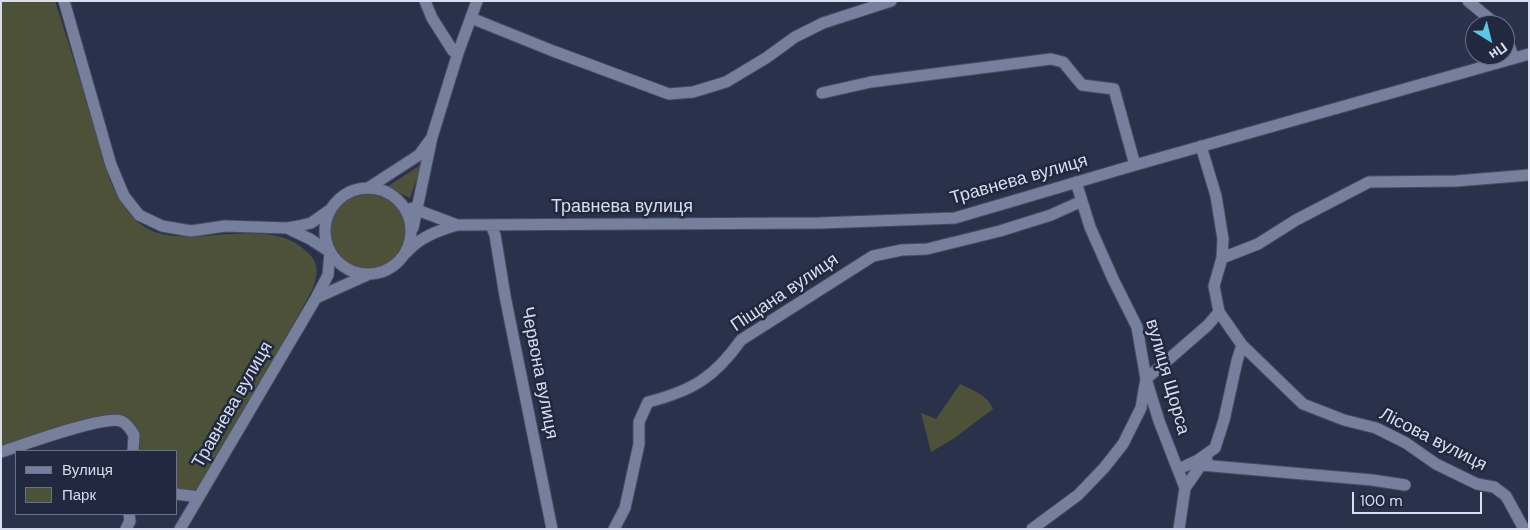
<!DOCTYPE html>
<html>
<head>
<meta charset="utf-8">
<style>
  body { margin:0 }
  #map { position:relative; width:1530px; height:530px; overflow:hidden; background:#2a324b; font-family:"DM Sans",sans-serif }
  canvas { display:block }
  .frame { position:absolute; inset:0; border:2px solid #d7dded; pointer-events:none }
  .legend { position:absolute; left:15px; top:450px; width:162px; height:65px; box-sizing:border-box; background:#212840; border:1px solid #6a7085; margin:0; padding:6px 9px; list-style:none; font-size:15px; color:#d7dded }
  .legend li { display:flex; align-items:center; gap:10px; height:25px }
  .legend b { width:25px; border:1px solid #6a7085 }
  .north { position:absolute; left:1465px; top:15px; width:50px; height:50px; box-sizing:border-box; background:#212840; border:1px solid #6a7085; border-radius:50%; rotate:144deg; font-size:14px; font-weight:700; line-height:20px; text-align:center; color:#d7dded }
  .north::after { content:''; display:block; margin:auto; width:18px; height:22px; background:#57c9e2; clip-path:polygon(50% 0,100% 100%,50% 72%,0 100%) }
  .scale { position:absolute; left:1352px; top:492px; width:130px; height:22px; box-sizing:border-box; border:2px solid #d7dded; border-top:0; padding-left:6px; font-size:15px; line-height:18px; white-space:nowrap; color:#d7dded; -webkit-text-stroke:4px #212840; paint-order:stroke }
</style>
</head>
<body>
<div id="map">
<canvas width="1530" height="530"></canvas>
<div class="frame"></div>
<ul class="legend">
<li><b style="height:6px;background:#76809d"></b>Вулиця</li>
<li><b style="height:14px;background:#4d5137"></b>Парк</li>
</ul>
<div class="north">Пн</div>
<div class="scale">100 m</div>
</div>
<script>
const ctx = document.querySelector('canvas').getContext('2d');
ctx.lineJoin = 'round';
function paint(path, color) {
  ctx.fillStyle = color;
  ctx.fill(path, 'evenodd');
}
function trace(path, color, width, dash) {
  ctx.strokeStyle = color;
  ctx.lineWidth = width;
  ctx.lineCap = dash ? 'butt' : 'round';
  ctx.setLineDash(dash || []);
  ctx.stroke(path);
}
function write(font, color, halo, rows, align = 'center') {
  ctx.font = font + ' "DM Sans",sans-serif';
  ctx.lineWidth = 5;
  ctx.setLineDash([]);
  ctx.textBaseline = 'middle';
  ctx.strokeStyle = halo;
  ctx.fillStyle = color;
  for (const [text, x, y, turn = 0] of rows) {
    ctx.save();
    ctx.translate(x, y);
    ctx.rotate((+turn || 0) * Math.PI / 180);
    ctx.textAlign = isNaN(turn) ? turn : align;
    if (halo) ctx.strokeText(text, 0, 0);
    ctx.fillText(text, 0, 0);
    ctx.restore();
  }
}
paint(new Path2D(`
  M1,1H55L76,67L109,178C118,199 132,224 155,232C202,248 272,213 310,255C320,265 317,278 312,290L203,487L192,491L176,489V451H139L140,437L130,419L124,415L113,414L84,420L1,447Z
  M422,164L410,198L387,187Z
  M330 231a38 38 0 1 1 76 0a38 38 0 1 1-76 0Z
  M960,384C972,390 988,395 993,409L953,439L931,452L921,413L936,419Z`), '#4d5137');
const minor = new Path2D(`
  M64,1L111,165L124,196L139,215L162,226L191,231L225,226L287,228L299,226L311,223L331,209
  M425,1L432,18L453,51L458,53
  M1468,1L1497,25
  M471,18L553,51L669,94L693,92L726,82L766,58L795,37L823,23L891,1
  M1505,36L1514,58
  M822,93L871,82L1051,59L1063,62L1082,85L1114,89L1135,165
  M1076,182L1090,227L1113,279L1137,327L1146,379L1159,421L1185,488L1179,529
  M325 231a43 43 0 1 1 86 0a43 43 0 1 1-86 0Z
  M368,188L419,155L430,140
  M412,208L457,225
  M491,225L495,235L505,296L552,529
  M413,228L432,137L458,53L477,1
  M406,253C420,237 437,231 457,225L820,223L955,218L1135,165L1529,54
  M1222,258L1258,244L1296,220L1369,182L1456,181L1529,175
  M316,298L367,275
  M1242,345L1303,404L1344,420L1376,428L1406,443L1436,464L1477,484L1494,487L1506,496L1524,529
  M1,452C23,445 104,415 121,421C127,423 131,430 134,435L133,451
  M1201,465L1372,480L1405,485
  M1179,469L1198,460L1215,448L1224,420L1237,361L1242,345L1219,312
  M1185,488L1201,465L1207,460
  M176,494L199,497
  M126,529L130,521L129,514
  M180,529L316,298L328,275L330,252L310,239L287,228
  M614,529L625,508L639,444V422L648,402C692,391 715,377 741,340L873,256L902,250L927,249L1000,231L1051,215L1082,201
  M1032,529L1078,495L1104,468L1123,444L1141,408L1146,379L1208,325L1219,312L1214,286L1222,258L1223,239L1216,196L1201,146`);
trace(minor, '#464d61', 13);
trace(minor, '#76809d', 11);
write('18px', '#d7dded', '#212840', [
  ["Травнева вулиця",1019,180,-16],
  ["Травнева вулиця",622,207],
  ["Піщана вулиця",785,293,-34],
  ["Червона вулиця",539,373,79],
  ["вулиця Щорса",1167,377,74],
  ["Травнева вулиця",233,405,-60],
  ["Лісова вулиця",1433,440,27]
]);
</script>
</body>
</html>
